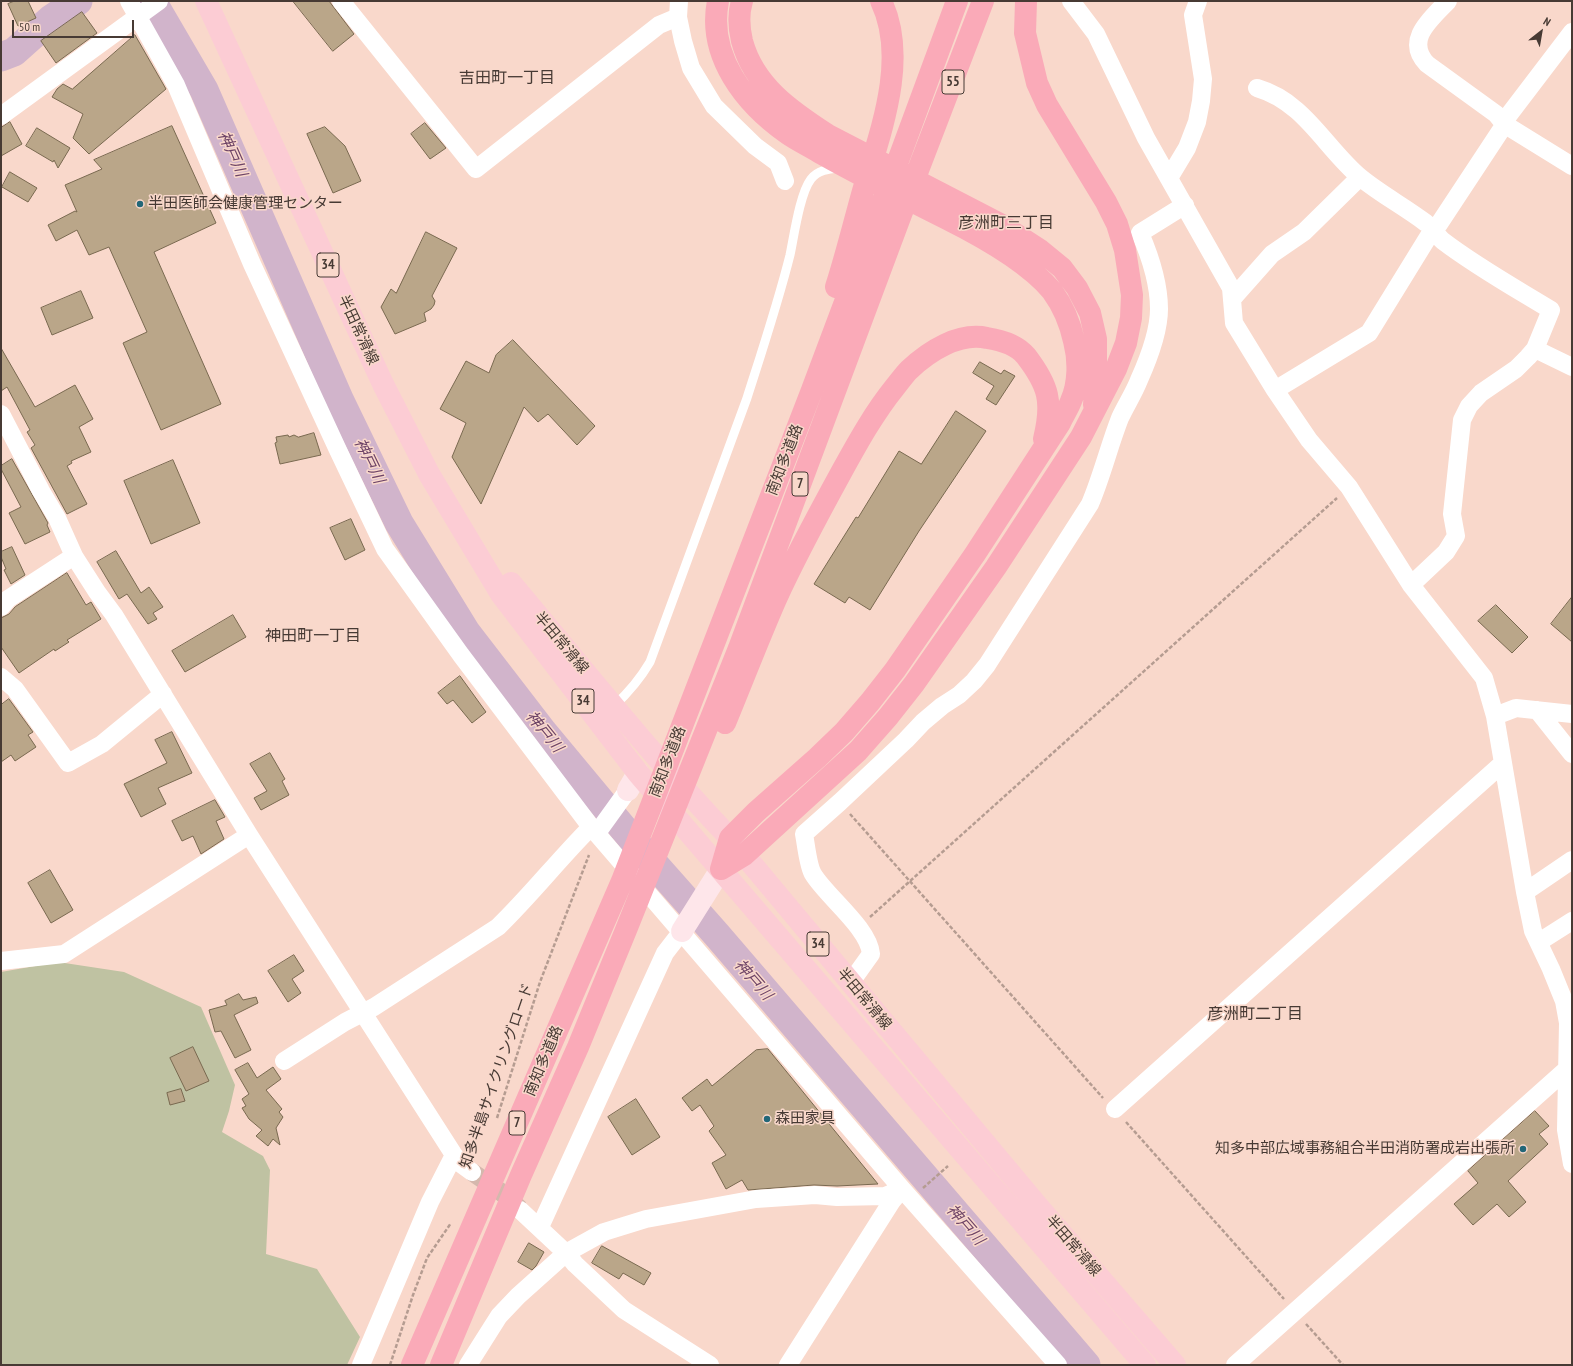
<!DOCTYPE html>
<html>
<head>
<meta charset="utf-8">
<style>
  body { margin:0 }
  #map { position:relative; width:1573px; height:1366px; overflow:hidden; background:#f9d8cb; font-family:"PT Sans Narrow",sans-serif }
  canvas { display:block }
  .frame { position:absolute; inset:0; border:2px solid #473a34; pointer-events:none }
  .north { position:absolute; left:1521px; top:12px; width:40px; height:40px; -webkit-text-stroke:3px #f9d8cb; paint-order:stroke; rotate:31deg; font-size:11px; font-weight:700; line-height:16px; text-align:center; color:#473a34 }
  .north::after { content:''; display:block; margin:auto; width:14px; height:18px; background:#473a34; clip-path:polygon(50% 0,100% 100%,50% 72%,0 100%) }
  .scale { position:absolute; left:12px; top:20px; width:122px; height:18px; box-sizing:border-box; border:2px solid #473a34; border-top:0; padding-left:5px; font-size:12px; line-height:14px; white-space:nowrap; color:#473a34; -webkit-text-stroke:3px #f9d8cb; paint-order:stroke }
</style>
</head>
<body>
<div id="map">
<canvas width="1573" height="1366"></canvas>
<div class="frame"></div>
<div class="north">N</div>
<div class="scale">50 m</div>
</div>
<script>
const ctx = document.querySelector('canvas').getContext('2d');
ctx.lineJoin = 'round';
function paint(path, color) {
  ctx.fillStyle = color;
  ctx.fill(path, 'evenodd');
}
function trace(path, color, width, dash) {
  ctx.strokeStyle = color;
  ctx.lineWidth = width;
  ctx.lineCap = dash ? 'butt' : 'round';
  ctx.setLineDash(dash || []);
  ctx.stroke(path);
}
function write(font, color, halo, rows, align = 'center') {
  ctx.font = font + ' "PT Sans Narrow","Noto Sans JP",sans-serif';
  ctx.lineWidth = 3;
  ctx.setLineDash([]);
  ctx.textBaseline = 'middle';
  ctx.strokeStyle = halo;
  ctx.fillStyle = color;
  for (const [text, x, y, turn = 0] of rows) {
    ctx.save();
    ctx.translate(x, y);
    ctx.rotate((+turn || 0) * Math.PI / 180);
    ctx.textAlign = isNaN(turn) ? turn : align;
    if (halo) ctx.strokeText(text, 0, 0);
    ctx.fillText(text, 0, 0);
    ctx.restore();
  }
}
paint(new Path2D(`
  M58,962L124,972L201,1007L235,1085L229,1111L222,1132L263,1156L270,1170L266,1254L317,1269L360,1337L347,1365H1V972Z`), '#bfc2a2');
trace(new Path2D(`
  M152,1L204,90L339,399L399,523L466,632L543,732L632,839L717,935L1086,1365
  M1,57L14,52L51,19L78,1`), '#d1b4cb', 29);
const building = new Path2D(`
  M15,1H28L36,18L18,26L8,4Z
  M293,1H329L354,34L333,51Z
  M82,12L97,33L56,63L41,41Z
  M135,35L166,89L89,154L73,138L83,114L52,97L57,89L63,84L72,89Z
  M10,122L22,144L1,156V128Z
  M425,123L446,148L430,159L411,134Z
  M172,126L216,223L154,252L221,404L161,430L123,343L147,332L109,247L89,255L77,230L56,241L48,225L75,211L77,212L65,185L102,169L94,160Z
  M325,127L345,146L361,181L333,193L307,134Z
  M37,128L70,148L58,168L54,160L53,162L26,146Z
  M10,172L37,188L28,202L2,187Z
  M426,232L457,248L432,296L435,301L434,305L431,309L424,313L426,321L395,334L381,307L391,289L396,293Z
  M81,291L93,318L52,335L41,308Z
  M513,340L595,426L577,445L548,414L538,422L524,407L481,504L452,457L466,423L440,409L466,361L489,373L496,355Z
  M1,348L35,407L75,385L93,419L79,427L91,452L71,461L72,463L67,466L87,504L67,514L31,448L35,445L27,432L30,430L7,387L1,391Z
  M980,362L1001,374L1004,370L1015,376L996,405L986,399L994,386L973,373Z
  M956,411L986,431L919,531L870,610L849,597L845,603L814,584L856,517L858,518L899,451L921,464Z
  M314,433L321,455L280,464L275,443L277,442L276,437L288,435L289,437L294,435L298,437Z
  M12,459L48,523L47,525L50,532L25,544L9,513L21,507L1,469V466Z
  M173,460L200,523L151,544L124,481Z
  M351,519L365,550L345,560L330,528Z
  M12,547L25,575L11,584L4,570L6,569L1,557V552Z
  M116,551L141,593L149,587L163,607L153,613L157,619L148,624L127,594L119,599L97,562Z
  M67,573L86,605L91,602L101,619L67,640L69,642L55,651L54,649L19,673L1,647V618L9,614L15,607Z
  M1572,597V642L1551,624Z
  M1496,605L1528,637L1512,653L1478,621Z
  M233,615L246,637L185,672L172,651Z
  M460,676L486,712L472,723L453,700L447,704L438,693Z
  M9,699L33,732L28,735L36,747L15,761L11,755L1,762V705Z
  M172,732L192,773L158,788L166,804L141,817L124,784L167,763L155,740Z
  M270,753L285,779L282,781L289,795L261,810L254,798L267,791L250,764Z
  M215,800L225,817L216,821L224,839L201,854L193,836L182,841L172,821Z
  M50,870L73,910L51,923L28,883Z
  M294,955L304,971L292,979L301,993L288,1002L268,971Z
  M239,994L243,1000L256,997L258,1003L234,1015L251,1050L235,1058L221,1031L215,1032L209,1010L227,1005L225,1001Z
  M193,1047L209,1081L186,1091L170,1058Z
  M768,1049L786,1071L878,1184L837,1186L814,1185L748,1190L742,1180L726,1189L712,1163L726,1155L709,1131L714,1126L700,1105L692,1111L682,1098L707,1079L712,1086L756,1050Z
  M248,1063L257,1078L273,1067L281,1079L266,1090L282,1109L279,1112L283,1117L276,1128L280,1145L273,1139L268,1146L256,1136L262,1130L249,1119L242,1108L246,1106L242,1099L249,1094L235,1070Z
  M181,1089L185,1101L170,1105L167,1093Z
  M636,1099L660,1137L632,1155L608,1117Z
  M1535,1111L1549,1126L1539,1134L1548,1144L1508,1181L1526,1202L1509,1217L1497,1204L1473,1225L1454,1204L1478,1183L1468,1171Z
  M529,1243L544,1252L536,1266L532,1270L518,1262Z
  M602,1246L651,1273L644,1285L623,1273L619,1279L592,1263Z`);
paint(building, '#baa689');
trace(building, '#796950', 1);
trace(new Path2D(`
  M472,1172L501,1192L520,1209`), '#d5b8ad', 18, [18, 9]);
trace(new Path2D(`
  M850,814L1103,1098
  M870,917L1337,498
  M497,1118L540,982L589,855
  M1126,1122L1284,1299
  M923,1188L948,1166
  M1306,1324L1343,1365
  M390,1365L413,1295L427,1258L451,1223`), '#b59c91', 2.5, [4, 2]);
trace(new Path2D(`
  M614,706C628,693 640,679 650,662L747,398C762,351 778,303 790,255C794,236 800,193 811,179C818,170 829,169 839,168`), '#fff', 9);
trace(new Path2D(`
  M129,1L176,85L252,264L337,448L385,549L461,655L591,827L902,1189L1058,1365
  M341,1L476,169L659,25L678,17
  M679,1L678,17L683,41L691,68L714,106L755,146L778,163L785,181
  M1071,1L1096,34L1146,138L1231,288L1234,323L1275,390L1309,440L1349,487L1411,585L1484,678L1495,716L1525,892L1533,931L1551,969L1564,1001L1568,1023L1566,1130L1572,1164
  M1448,1C1431,19 1404,40 1427,64L1496,114L1504,124L1572,166
  M1257,88C1305,102 1325,148 1361,178C1382,195 1405,207 1426,223C1433,228 1437,236 1443,241C1477,267 1515,288 1551,310L1535,349L1528,357L1516,369L1481,393L1469,406L1462,420L1452,514L1456,536L1446,552L1411,585
  M1,116L159,1
  M1169,178L1187,148L1197,122L1201,101L1203,79L1193,15L1198,1
  M1233,298L1272,254L1304,232L1360,177
  M1535,349L1572,367
  M1275,390L1369,333L1430,234L1439,224L1501,130L1508,116L1572,32
  M1,414L41,491L57,518L74,556L97,592L114,615L249,835L454,1155L461,1164L472,1172
  M1,607L8,599L74,556
  M1,677L15,689L68,763L102,744L163,694
  M1537,710L1572,754
  M1495,716L1516,708L1572,714
  M597,833L628,790
  M1525,892L1572,860
  M1539,942L1572,921
  M1,961L64,954L249,835
  M851,982L871,954C869,928 826,896 813,874C808,866 806,844 804,834L840,802L906,740L923,722L942,706L959,695L974,681L987,665L1090,504C1102,476 1109,446 1120,418C1126,405 1134,393 1139,380C1148,360 1159,331 1159,309C1159,283 1150,256 1140,233L1185,205
  M284,1061L345,1022L374,1007L498,927C531,895 559,859 591,827
  M1115,1109L1503,763
  M520,1210L566,1253L575,1264L624,1310L710,1365
  M540,1227L665,953L682,931
  M361,1365L430,1202L454,1155
  M468,1365L499,1316L518,1296L566,1253L604,1232L646,1219L756,1199L815,1195L837,1197L885,1196L902,1189
  M788,1365L892,1201L902,1189
  M1235,1365L1567,1069`), '#fff', 18);
trace(new Path2D(`
  M628,790L638,773
  M682,931L721,869`), '#fee6ea', 22);
trace(new Path2D(`
  M206,1L383,384L429,474L501,594L638,773L1145,1365
  M511,583C583,669 653,757 730,838L1036,1204L1175,1365`), '#fcccd4', 22);
trace(new Path2D(`
  M718,1C707,56 745,104 788,134C798,141 811,147 822,154C863,177 905,198 947,219C981,236 1027,261 1052,291C1063,306 1070,323 1074,341C1079,360 1079,383 1071,401C1068,409 1063,416 1060,423L975,554L895,670L870,702L844,732L817,758L756,812L730,838L721,869
  M742,1C738,14 739,28 742,41C754,86 791,111 828,135L1000,224L1040,250L1062,268L1077,288L1090,313L1096,339V373L1094,405
  M836,287C846,256 854,223 863,191C880,133 909,59 881,1
  M725,723C742,682 758,640 776,599C796,555 819,513 842,471C858,442 874,413 895,387C900,381 904,375 909,370C929,351 959,332 987,338C1000,340 1017,345 1026,356C1049,386 1053,402 1044,439
  M721,869L744,855L858,751L888,717L914,684L996,567L1081,437L1116,369L1126,343L1131,318L1132,295L1125,250L1117,224L1106,202L1047,105L1037,83L1025,33L1026,1
  M412,1365L622,881L812,390L902,150L957,1
  M441,1365L521,1175L578,1047L626,930L739,648L902,212L983,1`), '#faaab8', 22);
for (const [x, y, r, color] of [
  [140,204,4,"#226778"],
  [767,1119,4,"#226778"],
  [1523,1149,4,"#226778"]
]) {
  const dot = new Path2D();
  dot.arc(x, y, r, 0, 2 * Math.PI);
  ctx.fillStyle = color;
  ctx.fill(dot);
  trace(dot, '#f9d8cb', 1.5);
}
for (const [x, y, w] of [
  [953,82,22],
  [328,265,22],
  [800,484,16],
  [583,701,22],
  [818,944,22],
  [517,1123,16]
]) {
  const box = new Path2D();
  box.roundRect(x - w / 2, y - 12, w, 24, 3);
  ctx.fillStyle = '#f9d8cb';
  ctx.fill(box);
  trace(box, '#473a34', 1);
}
write('bold 14px', '#473a34', null, [
  ["55",953,82],
  ["34",328,265],
  ["7",800,484],
  ["34",583,701],
  ["34",818,944],
  ["7",517,1123]
]);
write('15px', '#473a34', '#f9d8cb', [
  ["半田医師会健康管理センター",148,204],
  ["森田家具",775,1119],
  ["知多中部広域事務組合半田消防署成岩出張所",1515,1149,"right"]
], 'left');
write('15px', '#473a34', '#f9d8cb', [
  ["半田常滑線",358,330,65],
  ["南知多道路",785,460,-69],
  ["半田常滑線",561,643,50],
  ["南知多道路",668,762,-69],
  ["半田常滑線",864,999,50],
  ["南知多道路",544,1061,-67],
  ["知多半島サイクリングロード",497,1076,-71],
  ["半田常滑線",1073,1246,49]
]);
write('16px', '#473a34', '#f9d8cb', [
  ["吉田町一丁目",507,78],
  ["彦洲町三丁目",1006,223],
  ["神田町一丁目",313,636],
  ["彦洲町二丁目",1255,1014]
]);
write('italic 16px', '#6e4467', '#f9d8cb', [
  ["神戸川",232,154,66],
  ["神戸川",369,461,64],
  ["神戸川",544,732,51],
  ["神戸川",753,980,49],
  ["神戸川",965,1225,49]
]);
</script>
</body>
</html>
